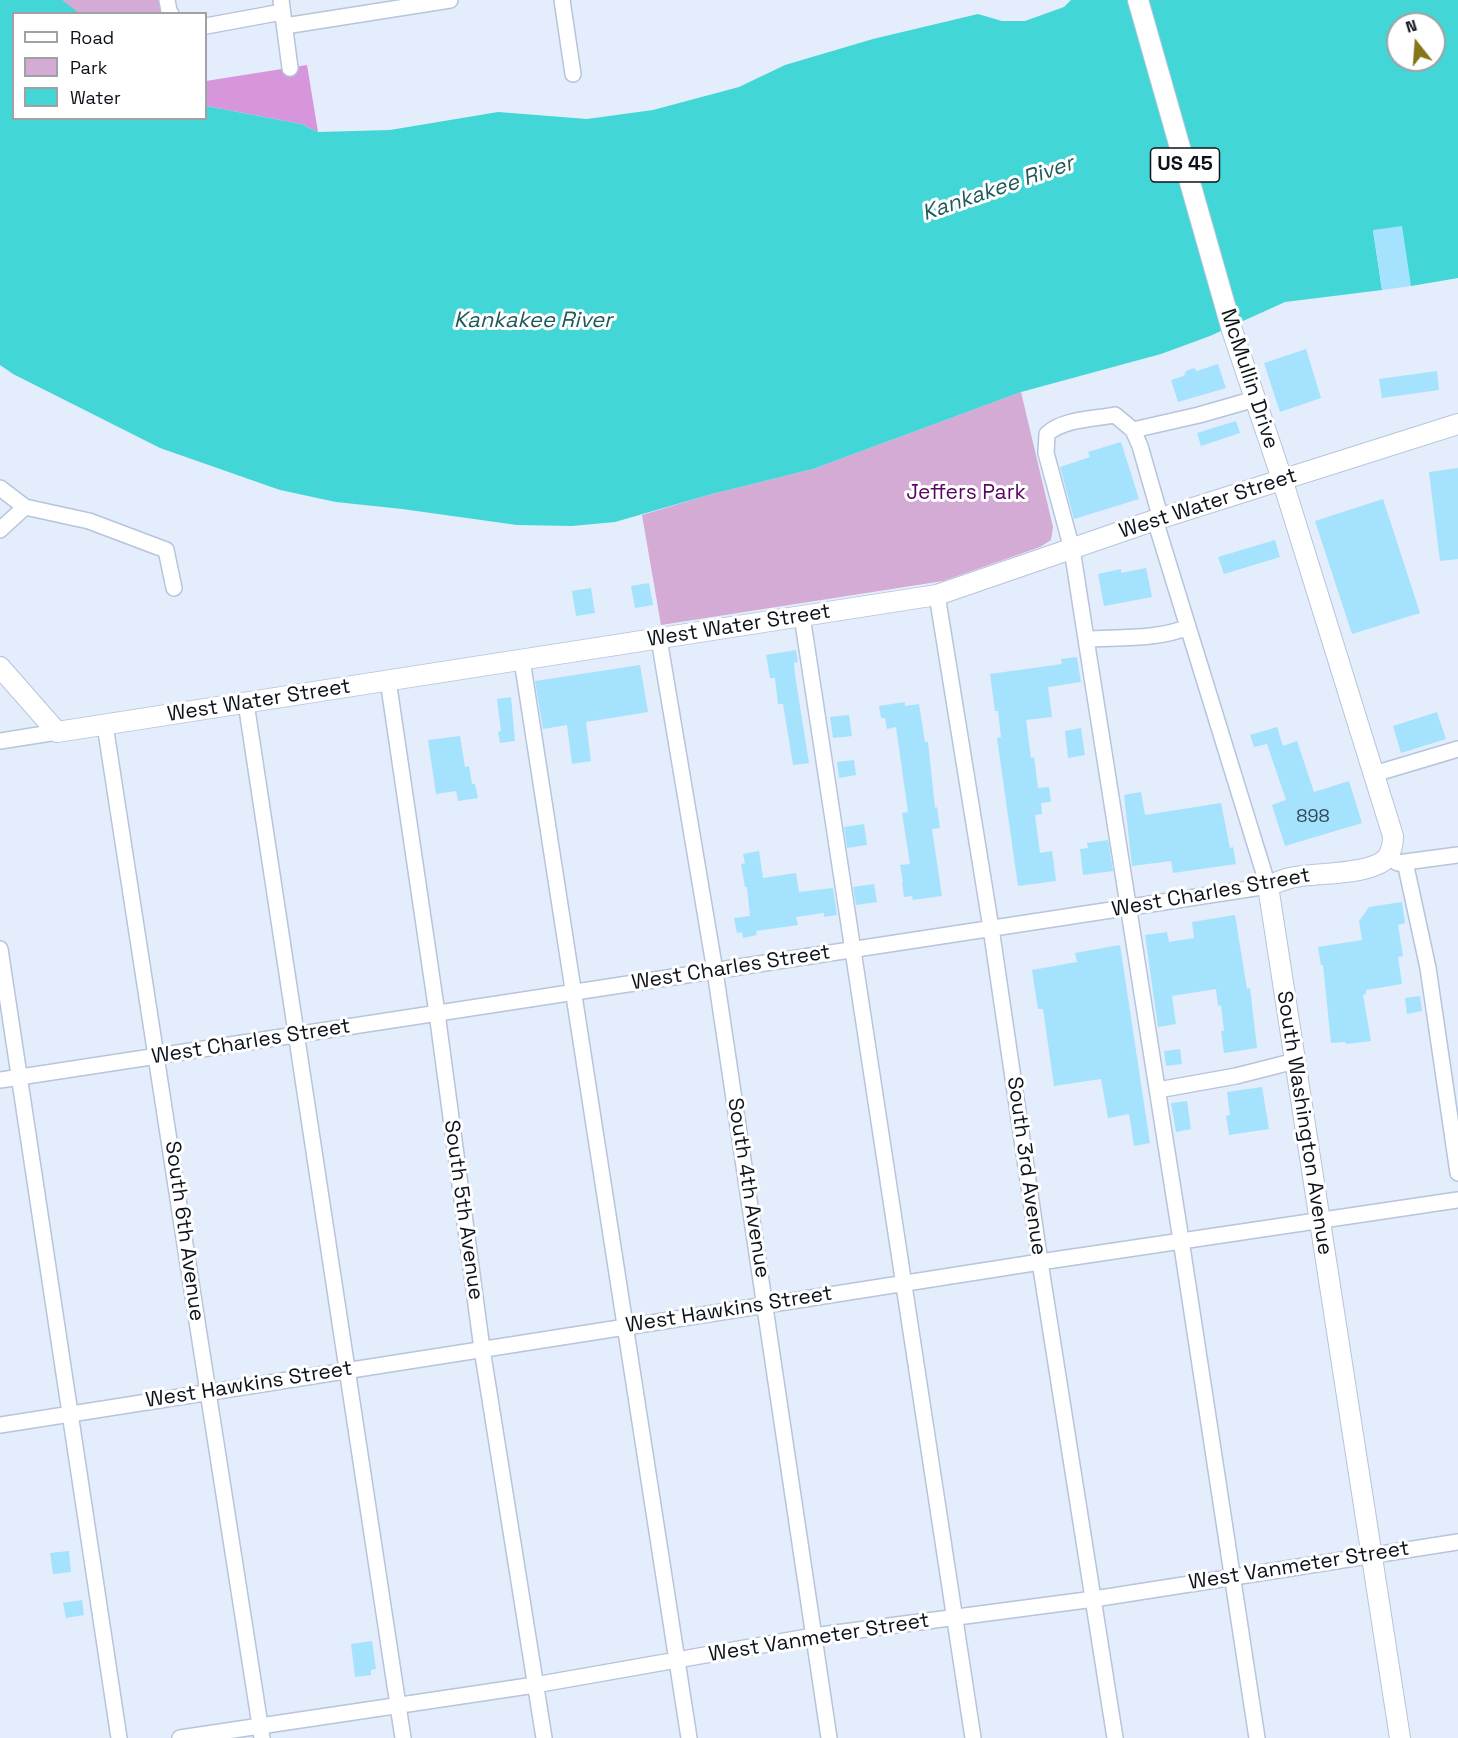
<!DOCTYPE html>
<html>
<head>
<meta charset="utf-8">
<style>
  body { margin:0 }
  #map { position:relative; width:1458px; height:1738px; overflow:hidden; background:#e3edfb; font-family:"Space Grotesk",sans-serif }
  canvas { display:block }
  .legend { position:absolute; left:12px; top:12px; width:195px; height:108px; box-sizing:border-box; background:#fff; border:2px solid #9fa1a4; margin:0; padding:8px 10px; list-style:none; font-size:18px; color:#0e131b }
  .legend li { display:flex; align-items:center; gap:12px; height:30px }
  .legend b { width:30px; border:2px solid #9fa1a4 }
  .north { position:absolute; left:1386px; top:12px; width:60px; height:60px; box-sizing:border-box; background:#fff; border:2px solid #9fa1a4; border-radius:50%; rotate:343deg; font-size:16px; font-weight:700; line-height:24px; text-align:center; color:#0e131b }
  .north::after { content:''; display:block; margin:auto; width:21px; height:27px; background:#857619; clip-path:polygon(50% 0,100% 100%,50% 72%,0 100%) }
</style>
</head>
<body>
<div id="map">
<canvas width="1458" height="1738"></canvas>
<ul class="legend">
<li><b style="height:8px;background:#fff"></b>Road</li>
<li><b style="height:16px;background:#d3abd5"></b>Park</li>
<li><b style="height:16px;background:#42d6d7"></b>Water</li>
</ul>
<div class="north">N</div>
</div>
<script>
const ctx = document.querySelector('canvas').getContext('2d');
ctx.lineJoin = 'round';
function paint(path, color) {
  ctx.fillStyle = color;
  ctx.fill(path, 'evenodd');
}
function trace(path, color, width, dash) {
  ctx.strokeStyle = color;
  ctx.lineWidth = width;
  ctx.lineCap = dash ? 'butt' : 'round';
  ctx.setLineDash(dash || []);
  ctx.stroke(path);
}
function write(font, color, halo, rows, align = 'center') {
  ctx.font = font + ' "Space Grotesk",sans-serif';
  ctx.lineWidth = 6;
  ctx.setLineDash([]);
  ctx.textBaseline = 'middle';
  ctx.strokeStyle = halo;
  ctx.fillStyle = color;
  for (const [text, x, y, turn = 0] of rows) {
    ctx.save();
    ctx.translate(x, y);
    ctx.rotate((+turn || 0) * Math.PI / 180);
    ctx.textAlign = isNaN(turn) ? turn : align;
    if (halo) ctx.strokeText(text, 0, 0);
    ctx.fillText(text, 0, 0);
    ctx.restore();
  }
}
paint(new Path2D(`
  M60,0H162L164,13H78Z
  M1021,392L1053,527L1051,540L1040,547L943,581L661,625L642,515L712,494L813,469Z`), '#d3abd5');
paint(new Path2D(`
  M307,65L318,132L301,124L206,106V81Z`), '#d795db');
paint(new Path2D(`
  M0,0H62L79,13L14,14V118H206V106L301,124L318,132L390,130L498,112L587,119L653,110L739,87L785,65L873,39L978,14L1002,21H1025L1064,7L1071,0H1458V278L1411,286L1373,230L1382,290L1285,302L1210,336L1161,354L1021,392L813,469L712,494L615,522L572,526L517,525L402,509L336,502L280,490L160,448L13,374L0,365ZM1398,24H1434V60H1398Z`), '#42d6d7');
paint(new Path2D(`
  M1402,226L1411,286L1382,290L1373,230Z
  M1306,349L1321,398L1280,412L1264,363Z
  M1218,364L1226,388L1178,402L1171,380L1184,376L1186,371L1194,368L1197,371Z
  M1437,371L1439,390L1382,398L1379,379Z
  M1236,421L1240,433L1201,446L1197,433Z
  M1121,442L1139,499L1074,519L1060,467L1090,457L1088,452Z
  M1458,468V559L1440,561L1429,472Z
  M1383,499L1420,613L1352,634L1315,521Z
  M1275,540L1280,557L1224,574L1218,557Z
  M1146,568L1152,597L1104,606L1098,574L1121,569V573Z
  M649,583L653,605L635,608L631,586Z
  M591,588L595,613L576,616L572,591Z
  M796,650L798,662L794,663L795,675L809,763L793,765L783,704H778L775,678H770L766,655Z
  M1077,657L1081,682L1048,687L1052,717L1026,720L1031,758L1034,757L1038,788L1049,787L1051,802L1041,803L1042,814L1035,815L1040,853L1052,851L1056,881L1018,886L997,738L1001,737L998,711H995L990,674L1062,664L1061,659Z
  M640,665L648,712L586,722L591,761L572,764L567,725L543,729L535,681Z
  M511,697L515,741L500,743L498,732L501,731L497,699Z
  M905,702V706L919,704L925,742H928L935,808L937,807L940,828L932,829L942,896L913,900L912,896L904,897L902,882H903L900,865L910,864L902,813L908,812L896,727L887,729L885,718H881L879,706Z
  M1437,712L1446,739L1401,753L1393,726Z
  M849,715L852,736L833,738L830,717Z
  M1277,727L1283,746L1297,741L1314,792L1349,781L1362,823L1285,846L1272,805L1286,800L1267,744L1254,747L1250,735Z
  M1081,728L1085,755L1068,758L1065,731Z
  M460,736L465,767L469,766L472,784H475L478,798L458,801L456,791L436,794L428,740Z
  M854,760L856,775L839,778L837,762Z
  M1141,792L1145,815L1221,803L1230,848L1233,847L1236,864L1173,873L1171,861L1132,866L1124,795Z
  M864,824L867,845L847,848L844,827Z
  M1108,840L1113,871L1083,875L1080,849L1088,848L1087,843Z
  M759,851L763,878L796,873L799,892L833,888L837,915L824,917V913L796,917L798,925L756,931L757,935L743,938L742,932L737,933L734,918L750,916L747,887H745L741,864L745,863L743,854Z
  M874,884L877,902L856,905L853,887Z
  M1402,902L1405,923L1398,925L1403,956L1398,957L1402,984L1366,990V994L1363,995L1371,1041L1346,1044L1345,1042L1331,1043L1323,965H1321L1318,947L1362,940L1359,921L1369,907Z
  M1235,915L1247,989L1250,988L1257,1048L1224,1053L1221,1031H1224L1221,1005L1218,1006L1216,989L1172,996L1176,1024L1158,1027L1145,935L1167,932L1169,942L1194,938L1192,922Z
  M1120,945L1150,1143L1134,1146L1129,1114L1108,1118L1101,1079L1054,1086L1043,1009H1038L1032,970L1077,962L1075,953Z
  M1420,996L1422,1011L1407,1014L1405,998Z
  M1180,1049L1182,1064L1166,1066L1164,1051Z
  M1262,1087L1269,1129L1229,1135L1226,1116L1230,1115L1227,1092Z
  M1187,1101L1191,1129L1176,1132L1171,1103Z
  M69,1551L71,1572L53,1574L50,1553Z
  M82,1600L84,1615L66,1618L63,1603Z
  M372,1641L376,1669L371,1670V1675L355,1677L351,1644Z`), '#a5e2fe');
const minor = new Path2D(`
  M167,0L169,11L171,14
  M281,0L290,68
  M562,0L573,74
  M206,26L282,12
  M285,26L450,0
  M1133,430L1199,415L1255,399
  M0,488L25,507L89,521L166,550L174,588
  M1161,519L1140,446L1133,430L1115,415C1094,419 1063,419 1047,434L1046,453L1072,549L1086,639L1181,1240L1257,1738
  M0,530L25,507
  M937,595L991,928L1040,1262L1115,1738
  M802,616L973,1738
  M659,639L715,971L829,1738
  M1086,639C1120,637 1157,640 1188,627
  M522,660L689,1738
  M388,680L437,1013L482,1349L544,1738
  M246,703L403,1738
  M105,725C159,1062 207,1401 262,1738
  M0,741L57,732
  M1374,774L1458,749
  M1396,862L1398,863L1458,855
  M1405,862L1428,968L1458,1173
  M0,949L119,1738
  M0,1080L1268,886L1155,520
  M1158,1090L1236,1076L1295,1061
  M0,1425L1040,1262L1458,1200
  M180,1738L535,1685L813,1636L1094,1599L1458,1542`);
const major = new Path2D(`
  M1138,0L1232,330L1282,479L1393,836C1393,844 1392,851 1387,858C1370,876 1314,872 1290,878C1282,880 1275,883 1268,886L1400,1738
  M0,667L57,732L937,595L1155,520L1458,424`);
trace(minor, '#b6c4dc', 18);
trace(major, '#b6c4dc', 22);
trace(minor, '#fff', 15);
trace(major, '#fff', 20);
write('18px', '#344754', null, [
  ["898",1313,817]
]);
for (const [x, y, w] of [
  [1185,165,69]
]) {
  const box = new Path2D();
  box.roundRect(x - w / 2, y - 17, w, 34, 4.5);
  ctx.fillStyle = '#fff';
  ctx.fill(box);
  trace(box, '#0e131b', 1.5);
}
write('bold 20px', '#0e131b', null, [
  ["US 45",1185,165]
]);
write('21px', '#0e131b', '#fff', [
  ["McMullin Drive",1249,379,72],
  ["West Water Street",1208,504,-18],
  ["West Water Street",739,626,-9],
  ["West Water Street",259,701,-9],
  ["West Charles Street",1211,893,-10],
  ["West Charles Street",731,968,-9],
  ["West Charles Street",251,1042,-9],
  ["South Washington Avenue",1304,1123,81],
  ["South 3rd Avenue",1026,1166,82],
  ["South 4th Avenue",748,1188,81],
  ["South 5th Avenue",463,1210,82],
  ["South 6th Avenue",184,1231,82],
  ["West Hawkins Street",729,1310,-9],
  ["West Hawkins Street",249,1385,-9],
  ["West Vanmeter Street",1299,1566,-9],
  ["West Vanmeter Street",819,1638,-9]
]);
write('21px', '#5a0561', '#fff', [
  ["Jeffers Park",966,493]
]);
write('italic 22px', '#1e5a5b', '#fff', [
  ["Kankakee River",998,189,-19],
  ["Kankakee River",533,321]
]);
</script>
</body>
</html>
